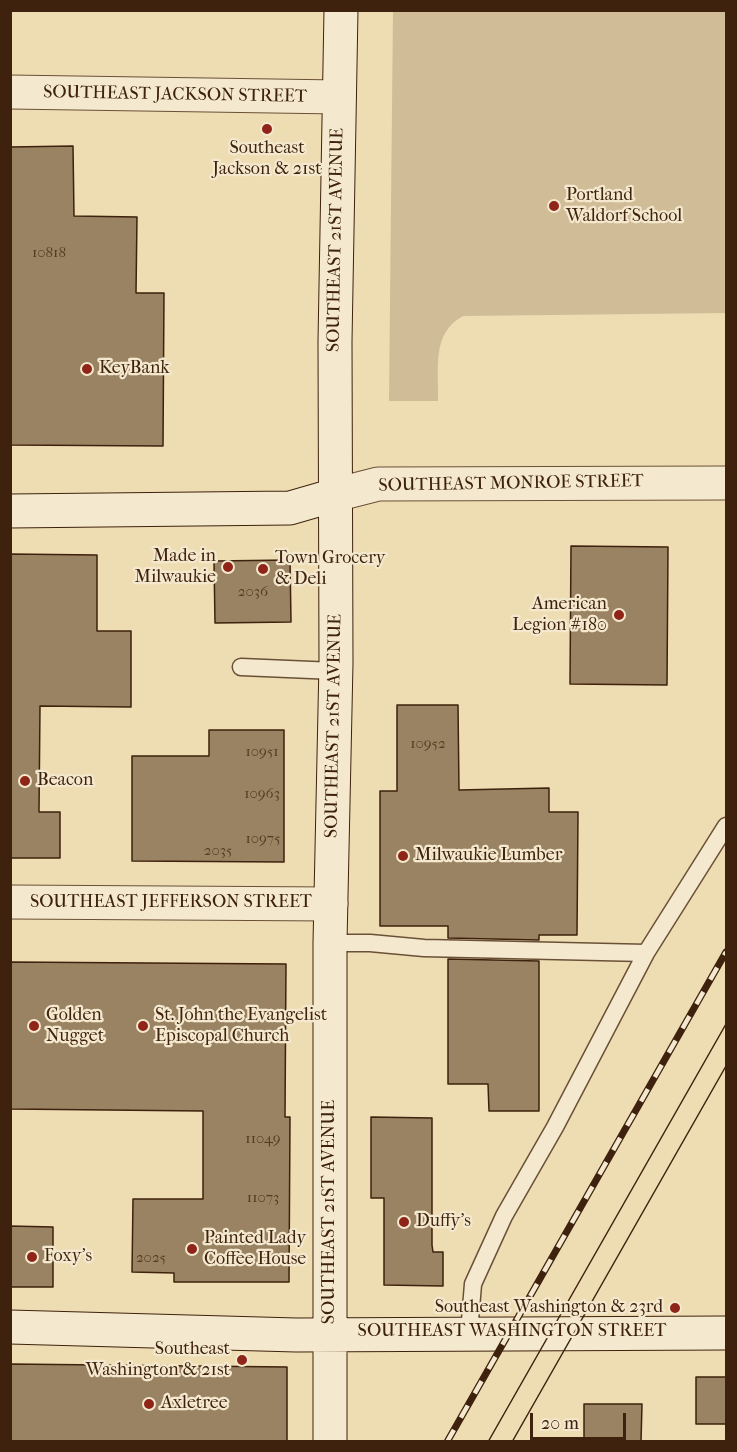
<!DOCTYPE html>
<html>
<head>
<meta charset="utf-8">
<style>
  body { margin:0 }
  #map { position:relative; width:737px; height:1452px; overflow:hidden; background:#eedcb3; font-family:"IM FELL French Canon",serif }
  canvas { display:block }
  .frame { position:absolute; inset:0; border:12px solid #3e220d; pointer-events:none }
  .scale { position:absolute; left:530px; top:1413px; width:96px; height:27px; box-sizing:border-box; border:3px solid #3e220d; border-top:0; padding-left:8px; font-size:18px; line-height:21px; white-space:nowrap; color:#3e220d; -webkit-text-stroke:4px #f4e8ce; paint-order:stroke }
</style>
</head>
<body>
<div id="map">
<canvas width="737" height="1452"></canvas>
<div class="frame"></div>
<div class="scale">20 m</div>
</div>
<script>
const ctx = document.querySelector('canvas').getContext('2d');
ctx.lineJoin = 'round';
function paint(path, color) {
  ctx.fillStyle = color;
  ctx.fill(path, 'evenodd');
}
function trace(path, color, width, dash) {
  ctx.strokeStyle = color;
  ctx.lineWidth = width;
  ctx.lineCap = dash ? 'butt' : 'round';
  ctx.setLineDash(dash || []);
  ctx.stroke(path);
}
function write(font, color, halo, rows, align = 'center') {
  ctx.font = font + ' "IM FELL French Canon",serif';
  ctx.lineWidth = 4.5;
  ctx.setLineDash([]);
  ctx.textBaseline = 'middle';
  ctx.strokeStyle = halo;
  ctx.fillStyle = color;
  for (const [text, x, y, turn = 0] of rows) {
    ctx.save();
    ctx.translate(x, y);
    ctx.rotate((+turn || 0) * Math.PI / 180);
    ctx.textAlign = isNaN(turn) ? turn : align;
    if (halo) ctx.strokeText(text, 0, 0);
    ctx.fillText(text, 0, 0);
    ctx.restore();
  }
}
paint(new Path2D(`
  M393,11H726V313L463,316C431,333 439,369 438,401H389Z`), '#d0bc97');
const building = new Path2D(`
  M73,146L74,216L137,217L136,293H164L163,446L10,445V147Z
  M571,546L668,547L667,685L570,684Z
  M10,554L97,555V631H131V707L40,706L39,812H60V858H10Z
  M290,560L291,622L215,623L214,561Z
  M397,705H458L459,790L549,788V812H578L577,935H539V940L448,938V926H380V791H397Z
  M209,730H284V862L132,861V756H209Z
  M448,959L539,961V1111H489L488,1084H448Z
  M10,962L286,964L285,1117H290L289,1282H174V1273L132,1272L133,1199H203V1111L10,1109Z
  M371,1117L432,1118V1245L433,1252H443V1286L384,1285V1198H371Z
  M10,1226L53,1227V1287H10Z
  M10,1364L287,1367V1442H10Z
  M696,1377H726V1424H696Z
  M584,1404H642L641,1442H584Z`);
paint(building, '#9a8363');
trace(building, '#3e220d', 1.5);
const lane = new Path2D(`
  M241,667L335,671
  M330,943H370L424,948L646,953
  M469,1333L473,1284L504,1216L555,1127L646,953L726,826`);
const street = new Path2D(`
  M10,92L339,97
  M335,495L378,484L726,483
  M10,902L331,904`);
const secondary = new Path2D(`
  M10,511L290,508L335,495
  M10,1327L296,1335L726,1333
  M330,1442V943L336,663L335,341L341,10`);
trace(lane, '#6a5036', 19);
trace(street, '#6a5036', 35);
trace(secondary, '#3e220d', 35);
trace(lane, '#f4e8ce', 16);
trace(street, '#f4e8ce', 33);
trace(secondary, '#f4e8ce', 33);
trace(new Path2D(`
  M488,1442L726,1024
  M512,1442L726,1066`), '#3e220d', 1.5);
const rail = new Path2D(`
  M447,1442L726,952`);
trace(rail, '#3e220d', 7);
trace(rail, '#f4e8ce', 4.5, [14]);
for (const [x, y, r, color] of [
  [267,129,6,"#8f2418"],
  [554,206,6,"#8f2418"],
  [87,369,6,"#8f2418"],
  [228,567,6,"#8f2418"],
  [263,569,6,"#8f2418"],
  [619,615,6,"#8f2418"],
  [25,781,6,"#8f2418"],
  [403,856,6,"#8f2418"],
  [34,1026,6,"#8f2418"],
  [143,1026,6,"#8f2418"],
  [404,1222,6,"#8f2418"],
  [192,1249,6,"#8f2418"],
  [32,1257,6,"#8f2418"],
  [675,1308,6,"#8f2418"],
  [242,1360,6,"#8f2418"],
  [149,1404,6,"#8f2418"]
]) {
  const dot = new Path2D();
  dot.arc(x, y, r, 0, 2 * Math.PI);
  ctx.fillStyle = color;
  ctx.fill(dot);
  trace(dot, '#f4e8ce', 2);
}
write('15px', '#553a22', null, [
  ["10818",49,253],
  ["2036",253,592],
  ["10952",428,744],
  ["10951",262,752],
  ["10963",262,794],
  ["10975",263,839],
  ["2035",218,851],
  ["11049",263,1139],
  ["11073",263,1198],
  ["2025",151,1258]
]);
write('18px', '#3e220d', '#f4e8ce', [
  ["SOUTHEAST JACKSON STREET",175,95,1],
  ["SOUTHEAST 21ST AVENUE",336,240,-89],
  ["SOUTHEAST MONROE STREET",511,484,-1],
  ["SOUTHEAST 21ST AVENUE",334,726,-89],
  ["SOUTHEAST JEFFERSON STREET",171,903],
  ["SOUTHEAST 21ST AVENUE",330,1212,-90],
  ["SOUTHEAST WASHINGTON STREET",512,1332]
]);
write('18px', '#3e220d', '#f4e8ce', [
  ["Southeast",267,149,"center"],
  ["Jackson & 21st",267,170,"center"],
  ["Portland",566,196],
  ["Waldorf School",566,217],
  ["KeyBank",99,369],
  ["Made in",216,557,"right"],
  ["Milwaukie",216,578,"right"],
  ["Town Grocery",275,559],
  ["& Deli",275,580],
  ["American",607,605,"right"],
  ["Legion #180",607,626,"right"],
  ["Beacon",37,781],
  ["Milwaukie Lumber",415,856],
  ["Golden",46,1016],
  ["Nugget",46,1037],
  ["St. John the Evangelist",155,1016],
  ["Episcopal Church",155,1037],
  ["Duffy's",416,1222],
  ["Painted Lady",204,1239],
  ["Coffee House",204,1260],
  ["Foxy's",44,1257],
  ["Southeast Washington & 23rd",663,1308,"right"],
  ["Southeast",230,1350,"right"],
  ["Washington & 21st",230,1371,"right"],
  ["Axletree",161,1404]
], 'left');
</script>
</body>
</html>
